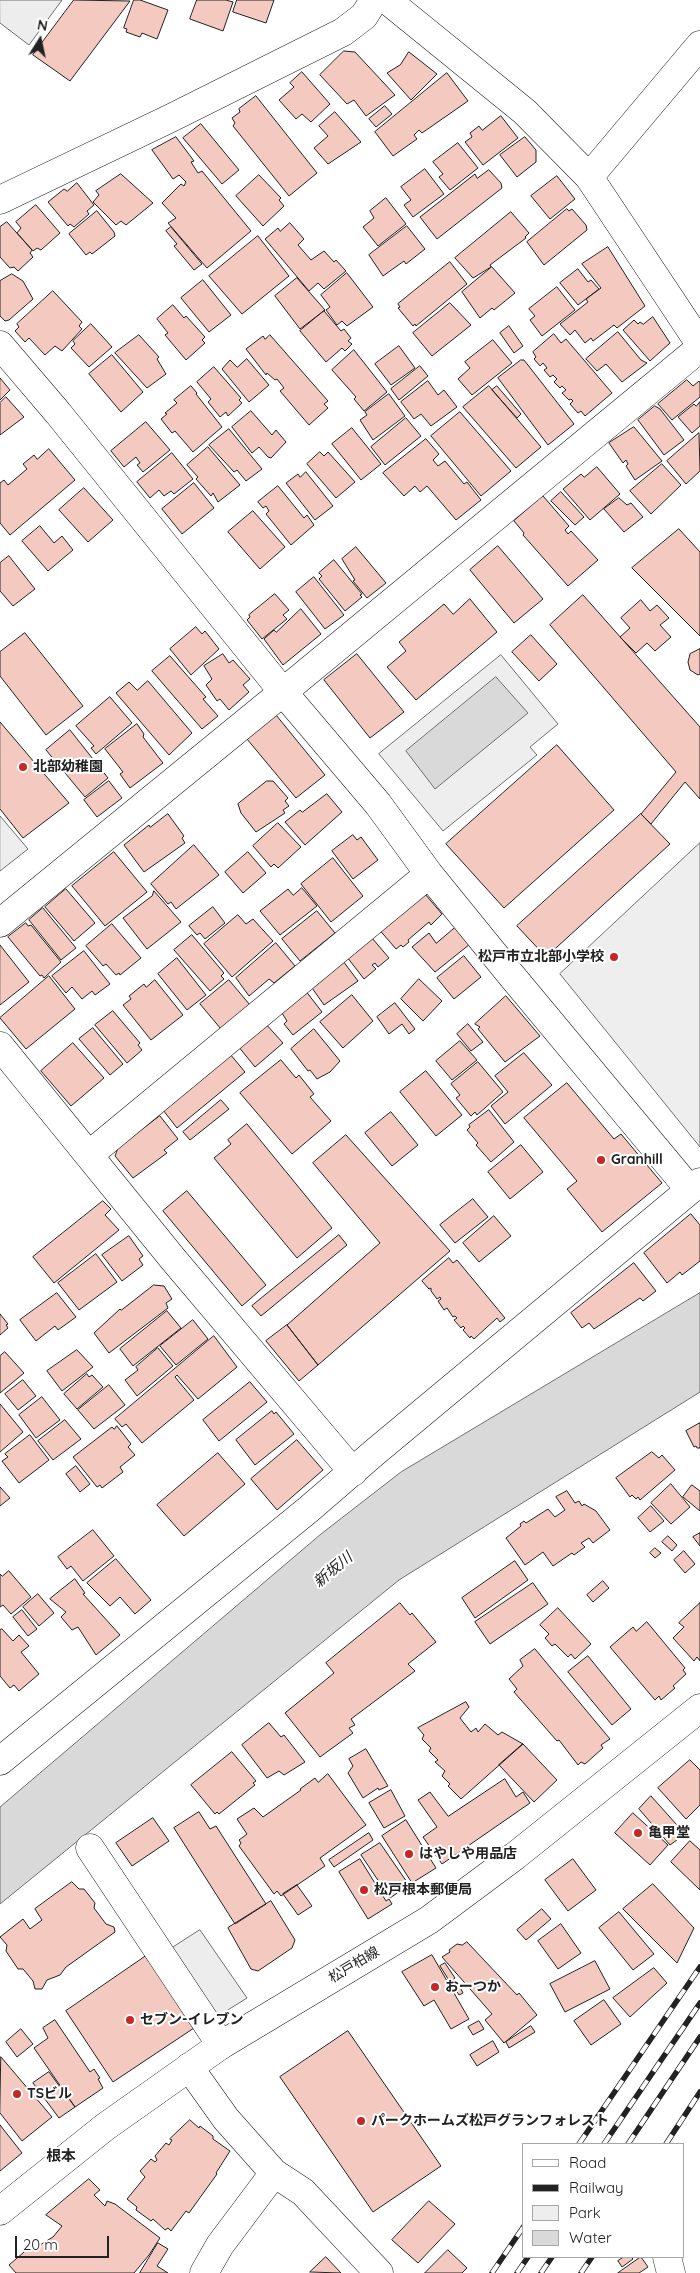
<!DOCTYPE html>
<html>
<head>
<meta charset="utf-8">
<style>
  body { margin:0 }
  #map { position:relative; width:700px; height:2273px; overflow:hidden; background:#fff; font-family:Quicksand,sans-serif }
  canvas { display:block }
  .legend { position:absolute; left:522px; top:2143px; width:162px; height:115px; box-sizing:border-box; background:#fff; border:1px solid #a7a7a7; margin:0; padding:6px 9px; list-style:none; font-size:15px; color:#222 }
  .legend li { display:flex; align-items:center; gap:10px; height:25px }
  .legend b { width:25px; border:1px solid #a7a7a7 }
  .north { position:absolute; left:15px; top:15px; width:50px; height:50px; -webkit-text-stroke:4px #fff; paint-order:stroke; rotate:10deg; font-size:14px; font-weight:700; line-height:20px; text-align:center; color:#222 }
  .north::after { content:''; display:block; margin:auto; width:18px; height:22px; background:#222; clip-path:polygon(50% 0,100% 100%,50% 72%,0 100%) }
  .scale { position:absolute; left:15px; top:2236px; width:94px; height:22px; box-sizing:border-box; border:2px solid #222; border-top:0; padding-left:6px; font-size:15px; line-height:18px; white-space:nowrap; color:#222; -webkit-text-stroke:4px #fff; paint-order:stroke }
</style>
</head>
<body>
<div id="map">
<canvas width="700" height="2273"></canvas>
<ul class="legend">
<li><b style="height:6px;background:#fff"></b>Road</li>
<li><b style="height:6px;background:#222"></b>Railway</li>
<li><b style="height:14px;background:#eee"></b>Park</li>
<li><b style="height:14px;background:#d9d9d9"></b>Water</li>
</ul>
<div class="north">N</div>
<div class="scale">20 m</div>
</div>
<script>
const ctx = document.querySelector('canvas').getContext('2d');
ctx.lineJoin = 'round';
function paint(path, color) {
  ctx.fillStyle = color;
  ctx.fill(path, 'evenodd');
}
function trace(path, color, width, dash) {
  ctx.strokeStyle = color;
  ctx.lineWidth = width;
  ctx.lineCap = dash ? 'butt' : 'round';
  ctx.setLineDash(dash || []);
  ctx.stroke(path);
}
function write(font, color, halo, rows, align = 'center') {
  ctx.font = font + ' Quicksand,"Noto Sans JP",sans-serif';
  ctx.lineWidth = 4;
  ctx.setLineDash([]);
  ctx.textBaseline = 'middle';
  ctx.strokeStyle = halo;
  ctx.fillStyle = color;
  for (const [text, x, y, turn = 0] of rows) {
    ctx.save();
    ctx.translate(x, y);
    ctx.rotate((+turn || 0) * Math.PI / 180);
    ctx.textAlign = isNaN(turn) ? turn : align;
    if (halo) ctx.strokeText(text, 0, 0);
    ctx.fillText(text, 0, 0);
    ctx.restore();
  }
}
const green = new Path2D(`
  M501,655L558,724L530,747L537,755L443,831L379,754Z
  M0,816L28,849L0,871Z
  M700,843V1147L560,974Z`);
paint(green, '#eee');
trace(green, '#6f6f6f', 1);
const parking = new Path2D(`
  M0,0H62L29,45L0,23Z
  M200,1930L247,1998L215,2018L169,1950Z`);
paint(parking, '#ededed');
trace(parking, '#6f6f6f', 1);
const water = new Path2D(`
  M496,677L528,713L435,789L406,751Z
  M700,1293V1392L399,1580L0,1904V1807L321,1534L401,1472Z`);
paint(water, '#d9d9d9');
trace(water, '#6f6f6f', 1);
const building = new Path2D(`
  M74,0L130,1L70,81L33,55Z
  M134,0H140L168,10L157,39L142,33L140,37L126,32L127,29L124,28Z
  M197,0H226L233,2L223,31L190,19Z
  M237,0H274L266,23L233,12Z
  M344,51L355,52L395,95L366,116L354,100L347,104L320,75Z
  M409,52L437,74L411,100L387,73L400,65Z
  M302,72L330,104L311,122L302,114L296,119L279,100L294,87L290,83Z
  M447,73L468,101L422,133L419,130L414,135L417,139L393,156L375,132Z
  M256,96L317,173L289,196L233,126L235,123L232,118L240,112L239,109Z
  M385,106L392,114L376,127L369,119Z
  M335,112L361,142L328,164L314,148L328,136L319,126Z
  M501,116L518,138L483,165L465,142L472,137L470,133L479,126L482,130Z
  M201,124L239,170L222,184L183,138Z
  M176,137L194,161L191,162L198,173L202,171L251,231L207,268L168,223L176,218L162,203L181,184L184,186L186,182L179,175L173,179L152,150Z
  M525,137L536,150V162L517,177L500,155Z
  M458,143L478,168L450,190L439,177L443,174L433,162Z
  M425,169L444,194L413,217L404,205L411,200L401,187Z
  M489,170L501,183L502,188L437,239L420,217L475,174L477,178Z
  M121,174L153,203L126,225L121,221L116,225L93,202L99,195L96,191Z
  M259,175L281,198L279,200L284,206L263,226L236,196Z
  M557,176L575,199L550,219L531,196Z
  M77,183L94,205L87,211L89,214L74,227L70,224L68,226L48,202L64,189L67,191Z
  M386,198L406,224L378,246L363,227L374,218L370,211Z
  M36,205L60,233L41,250L37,248L33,251L17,233L21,228L16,222Z
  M567,209L569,211L572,209L586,225L587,230L544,265L527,242Z
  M97,211L114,232L115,236L92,254L90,252L86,255L69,234Z
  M511,212L529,233L525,237L526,238L490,265L491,267L473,278L455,258Z
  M7,222L32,250L30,253L33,257L18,271L14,267L10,268L0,257V227Z
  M290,223L304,239L298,245L311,260L324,251L334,262L336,260L346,271L324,289L318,283L309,291L265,239L278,228L280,231Z
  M407,226L425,249L406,264L404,261L383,276L369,255Z
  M171,227L202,264L194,270L174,246L177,244L166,231Z
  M258,236L289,276L242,314L209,276Z
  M608,247L645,306L617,328L614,325L593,341L591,338L585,343L575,330L570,335L560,324L588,302L586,299L601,288L582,264Z
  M450,262L467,284L416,326L415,324L413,326L398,308L400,307L398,304Z
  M492,267L515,293L494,310L492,308L480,318L462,292Z
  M578,269L588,282L591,280L599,289L578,305L560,283Z
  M347,273L373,307L347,326L342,321L337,325L326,310L330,307L321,295Z
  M12,274L23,281L33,299L9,320L5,321L0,316V281Z
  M297,278L325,310L300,329L275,296Z
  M203,280L231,315L209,332L181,298Z
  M557,287L575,310L542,336L530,320L535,316L529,309Z
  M53,291L82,322L79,326L82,329L62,351L55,346L45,355L29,338L25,342L15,331L19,327L17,324Z
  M450,303L471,325L432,356L413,333Z
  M173,305L184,318L186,316L205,337L202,340L205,343L186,360L165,335L168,333L157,319Z
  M324,311L341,331L344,329L351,338L348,341L352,344L345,351L342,348L326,362L300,331Z
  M653,317L670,343L650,361L623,330L634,320L638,324L640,322L643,324Z
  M91,324L112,347L89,367L71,348L75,344L73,341Z
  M509,326L523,346L514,353L500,333Z
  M618,332L641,360L647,363L622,382L606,364L597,371L586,359Z
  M554,334L561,343L566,339L612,393L585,416L581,411L578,413L570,404L573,401L571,399L569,400L562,393L566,390L562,386L560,388L554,382L557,379L553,375L550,377L544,370L547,368L543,363L540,366L534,359L536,357L533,352Z
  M139,335L159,357L157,359L166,374L147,388L115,353Z
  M270,335L328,401L324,404L328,408L309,425L280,391L284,388L277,379L275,380L267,373L266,375L246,349L263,336L265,339Z
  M493,340L512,363L472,395L458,379L470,368L465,362Z
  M399,346L415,368L391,385L375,364Z
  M354,350L387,392L364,411L354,399L356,397L332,370Z
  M112,355L143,392L121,412L89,374Z
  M247,359L269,385L249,402L222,369L230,360L237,367Z
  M521,360H524L574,424L548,445L498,378Z
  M420,366L428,376L399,400L391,389Z
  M214,367L241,398L239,400L242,403L228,416L226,412L220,417L208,402L211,399L197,382Z
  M0,378L10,390L0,400Z
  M687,380L693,386L699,381L700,383V397L672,420L658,404Z
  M428,381L438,395L444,390L457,407L431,426L421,414L414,419L401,402Z
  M191,386L197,393L196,394L222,427L193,452L175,431L172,433L161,419L167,414L165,413L177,403L174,400Z
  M489,386L541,447L516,468L463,407Z
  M497,386L521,414L517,418L492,390Z
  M389,394L405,416L373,440L360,420L367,415L365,412Z
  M6,397L24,417L0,435V403Z
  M700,402V426L692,433L678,417L694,404L696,406Z
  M655,406L660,409L684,440L664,455L638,420Z
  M251,411L272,435L276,430L286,442L271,458L268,457L259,447L252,453L232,427Z
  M460,412L511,471L481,496L431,436Z
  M406,418L421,436L385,465L371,447Z
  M146,422L170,450L143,472L137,465L140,463L136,457L124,467L111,451Z
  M634,427L662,461L635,480L626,466L628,464L626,460L623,463L609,443Z
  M352,428L381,464L361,480L332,444Z
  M229,429L262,469L246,481L237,470L234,472L209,445Z
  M699,433L700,471L686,484L667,461Z
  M426,439L439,454L433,460L438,466L445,461L464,484L467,482L481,500L456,520L427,486L420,492L415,486L404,496L383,473Z
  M208,447L240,485L218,502L213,493L211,496L196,479L198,477L187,465Z
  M49,449L75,480L10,535L0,523V483L4,480L8,485L27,469L23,464L34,455L37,459Z
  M320,452L324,456L328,452L355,482L336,498L307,464Z
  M172,453L193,479L174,494L171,491L164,496L159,490L150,498L137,482Z
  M662,464L681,485L651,514L630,491Z
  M597,467L620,494L590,520L563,489L581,474L584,477Z
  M306,472L333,506L315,520L286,483L298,474L300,477Z
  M194,483L214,508L182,534L162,509Z
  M278,486L304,518L307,515L314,525L291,545L266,514L269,511L266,506L263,508L258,502Z
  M84,488L113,520L88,542L59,510Z
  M561,492L584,517L575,525L551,501Z
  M543,496L569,526L565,530L568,534L571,531L598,560L568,586L523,535L524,533L514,521Z
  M619,498L627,505L631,503L643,517L624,532L604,509Z
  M253,511L285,547L260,569L228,532Z
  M40,526L54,543L62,536L73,550L48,571L22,541Z
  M679,529L700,552V636L632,568Z
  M498,546L543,599L514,623L470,570Z
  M356,547L386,583L367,598L353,581L355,580L342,559Z
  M9,556L35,589L13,606L0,591V563Z
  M334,560L362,594L360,595L362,597L345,611L319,579L322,576L319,573Z
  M314,577L344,615L325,629L296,592Z
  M275,594L289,610L283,615L287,619L262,639L247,620L250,617L249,615Z
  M583,595L700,727V799L685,782L651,824L641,814L676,772L550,625Z
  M470,599L497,632L416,700L387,667L406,651L399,642L444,604L453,614Z
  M641,600L650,611L657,605L669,618L660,625L671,637L655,651L647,643L636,653L620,637L630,628L621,618Z
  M301,609L321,634L283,665L264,639L274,630L276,632Z
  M196,627L202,634L205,631L219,649L191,675L170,649Z
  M25,633L83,706L46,735L0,676V652Z
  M531,635L557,664L539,681L512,652Z
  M700,649V674L698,675L690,670L688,662L690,654Z
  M223,654L229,663L233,660L250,679L243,685L249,692L229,710L220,699L217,701L206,685L212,679L204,666Z
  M357,654L404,712L370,738L324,680Z
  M170,656L206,697L203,699L218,716L202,729L152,671Z
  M148,681L192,733L169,755L116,693L129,682L137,690Z
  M110,697L132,723L96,754L91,748L94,746L76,726Z
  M276,715L325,775L296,798L247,739Z
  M0,722L69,803L23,838L0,809Z
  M137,724L144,734L143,737L163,763L130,788L120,774L123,772L105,749Z
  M70,730L108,778L85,797L46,750Z
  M557,745L614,810L504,908L446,844Z
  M109,781L122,798L97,817L84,800Z
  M267,781H273L288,798L285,801L289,806L283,810L285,813L256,832L241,813L238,804Z
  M327,794L342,812L305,845L285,822L300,810L302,812Z
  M168,814L184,836L182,838L185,843L144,872L124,845L149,825L150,827Z
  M641,814L670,844L546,957L517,926Z
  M278,823L301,847L278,868L274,864L271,867L253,846Z
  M353,835L357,840L361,837L378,860L353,879L332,851Z
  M194,845L219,875L176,909L171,902L168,904L151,884Z
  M114,852L147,892L105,926L72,886Z
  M248,852L266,873L243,893L225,872Z
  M333,858L363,896L331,922L301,884Z
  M302,888L317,906L280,935L260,911L288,889L293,895Z
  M66,889L95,923L74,941L45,907Z
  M154,891L181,922L147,949L123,918L152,896Z
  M425,894L442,914L431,925L429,922L408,940L409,942L403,947L401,945L396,949L377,927Z
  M213,907L225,923L205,939L200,933L197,935L189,926Z
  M43,908L76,948L61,960L29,920Z
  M317,911L335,933L300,961L282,939Z
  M238,915L246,924L253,919L273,941L232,977L204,944Z
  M26,923L28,926L31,925L61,962L44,978L42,975L40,976L8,937Z
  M112,924L141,958L120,975L119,973L116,975L106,964L103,966L86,946Z
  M456,927L470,944L435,972L412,947L429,933L436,943Z
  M192,935L224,973L221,976L224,979L210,991L174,950Z
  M372,938L389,958L378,967L375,963L372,965L376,969L364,979L347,957Z
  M276,943L295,966L274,983L269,979L249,996L236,978Z
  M0,945L29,982L0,1005Z
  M84,951L110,984L95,995L92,991L82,999L72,987L66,993L52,976Z
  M464,956L481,977L454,999L437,978Z
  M177,958L206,995L187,1010L158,974Z
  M343,961L358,981L324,1005L310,985Z
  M49,976L75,1009L26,1049L0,1018Z
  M419,979L442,1001L423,1021L401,999Z
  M155,980L183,1015L151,1040L123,1005L131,999L129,996L144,984L146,987Z
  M229,980L250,1005L221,1029L200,1004Z
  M305,990L322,1012L293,1035L284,1024L287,1021L280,1010Z
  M352,995L373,1021L343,1048L320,1022Z
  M506,996L540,1036L505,1062L478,1029L480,1027L475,1024Z
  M395,1003L415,1029L409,1034L402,1024L389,1034L377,1017Z
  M113,1011L140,1043L138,1045L142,1050L127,1063L95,1025Z
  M264,1022L283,1043L255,1067L238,1046Z
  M468,1024L483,1042L471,1051L457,1034Z
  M93,1028L123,1064L110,1075L79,1039Z
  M314,1029L340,1061L330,1072L317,1079L310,1070L308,1071L291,1049Z
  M460,1041L477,1060L452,1080L436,1061Z
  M73,1043L104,1078L71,1106L41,1071Z
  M524,1053L552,1085L505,1124L491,1106L508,1092L495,1076Z
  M230,1054L245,1072L177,1128L163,1110Z
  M281,1060L296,1078L299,1075L314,1094L310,1097L331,1121L292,1154L240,1093Z
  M478,1062L503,1092L477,1115L475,1112L471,1116L456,1098L460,1095L451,1084Z
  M426,1071L462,1115L436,1136L400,1092Z
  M567,1083L614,1139L621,1134L662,1183L602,1232L567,1189L577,1181L524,1118Z
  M221,1100L229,1109L190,1140L183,1132Z
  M489,1110L514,1142L491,1162L476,1145L478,1143L467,1130L470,1127L469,1125Z
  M391,1112L418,1145L392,1166L365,1133Z
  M160,1116L178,1139L164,1150L167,1153L133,1178L115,1156L118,1148Z
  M247,1124L332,1228L297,1258L214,1158L231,1144L228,1140Z
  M346,1135L450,1251L318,1365L287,1325L380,1243L313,1163Z
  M521,1145L543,1172L510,1199L488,1172Z
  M187,1191L266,1285L242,1306L163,1211Z
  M473,1199L488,1217L455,1243L440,1225Z
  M103,1201L111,1209L105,1215L119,1230L54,1283L33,1257Z
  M691,1214L700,1225V1261L682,1275L680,1272L667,1283L644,1253Z
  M494,1216L511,1236L479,1262L463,1243Z
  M339,1235L347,1245L261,1316L252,1306Z
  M129,1236L143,1256L139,1259L143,1265L122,1281L102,1255Z
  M96,1254L117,1282L79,1310L58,1283Z
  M449,1258L453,1263L457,1260L505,1318L500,1322L497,1318L474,1339L471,1336L470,1338L463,1330L465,1328L463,1326L461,1328L454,1320L457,1318L455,1316L453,1317L447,1308L444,1310L438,1301L441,1299L440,1297L437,1299L431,1291V1288L429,1289L422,1281Z
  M634,1263L656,1291L643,1301L640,1298L594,1329L589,1323L582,1328L571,1313Z
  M154,1285L164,1286L172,1299L166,1303L168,1308L109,1353L94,1333L120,1309L121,1310Z
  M57,1293L76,1317L58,1330L55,1326L36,1341L20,1320Z
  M167,1311L181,1328L133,1366L120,1349Z
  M0,1314L8,1324L6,1325L8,1328L0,1335Z
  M193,1320L208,1339L176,1365L160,1346Z
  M287,1325L318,1365L299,1381L266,1341Z
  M214,1336L237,1367L198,1399L177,1375L175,1377L194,1400L142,1443L126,1424L122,1427L115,1419Z
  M158,1348L173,1366L137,1396L125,1380L138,1370L136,1367Z
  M77,1350L93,1367L62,1391L47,1371Z
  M5,1352L24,1373L0,1393V1356Z
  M87,1374L89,1377L92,1375L103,1387L77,1409L64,1394Z
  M23,1380L36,1396L18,1410L5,1394Z
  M250,1382L267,1402L219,1441L203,1420Z
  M109,1385L125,1405L94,1429L78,1410Z
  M42,1397L60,1420L36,1438L19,1415Z
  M0,1404L23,1432L0,1452Z
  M272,1411L274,1414L276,1412L294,1434L255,1465L236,1440Z
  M65,1420L81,1439L53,1460L38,1441Z
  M700,1423V1448H697L696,1446L694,1447L686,1431Z
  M117,1426L131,1444L128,1447L135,1455L120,1467L123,1472L102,1488L100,1485L97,1487L73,1457L112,1427L114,1429Z
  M30,1435L49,1460L19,1483L2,1461L8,1457L5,1454Z
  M297,1440L323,1470L277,1510L251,1479Z
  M652,1452L659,1458L662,1455L675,1470L640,1500L638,1497L636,1499L632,1495L630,1497L616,1478Z
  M218,1453L245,1484L184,1536L157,1505Z
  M76,1466L90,1484L80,1492L66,1474Z
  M671,1484L690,1507L671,1524L651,1503Z
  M692,1485L700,1491V1511L683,1497Z
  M0,1487L10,1498L0,1506Z
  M567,1491L575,1503L579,1501L582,1506L584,1504L596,1511L610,1530L593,1543L589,1538L581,1543L585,1547L574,1555L572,1553L553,1566L543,1552L525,1565L506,1538L521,1526L520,1524L524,1521L526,1523L548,1509L555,1517L565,1510L556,1497Z
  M651,1506L664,1521L650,1532L638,1518Z
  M93,1530L114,1556L83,1581L71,1566L67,1569L58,1557Z
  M700,1533V1546L693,1537Z
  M668,1536L677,1545L672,1551L662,1542Z
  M655,1548L661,1553L655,1558L650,1553Z
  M684,1551L695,1564L685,1573L674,1560Z
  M116,1559L151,1600L135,1614L120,1597L110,1606L87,1583Z
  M515,1561L528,1580L475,1618L462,1598Z
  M9,1571L31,1597L11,1614L3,1605L0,1607V1574L2,1576Z
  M75,1579L85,1593L83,1594L120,1635L96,1655L78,1627L72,1630L61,1617L66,1612L50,1599Z
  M603,1581L609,1588L593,1602L587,1595Z
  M533,1583L548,1604L490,1644L475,1622Z
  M38,1594L54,1613L39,1626L23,1607Z
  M400,1603L410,1615L412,1613L436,1642L408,1664L415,1671L351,1719L355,1725L349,1728L353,1733L320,1757L285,1713L334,1673L326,1663Z
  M700,1603V1661L697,1657L694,1661L673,1638L684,1627L679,1623Z
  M558,1608L591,1644L575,1659L571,1654L568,1657L555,1644L552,1646L545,1638L549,1634L540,1625Z
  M22,1610L37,1629L28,1636L13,1617Z
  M647,1622L685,1668L683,1670L686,1674L673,1686L675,1688L661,1700L659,1696L655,1700L610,1647L633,1627L636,1631Z
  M2,1629L13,1641L19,1635L29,1646L21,1652L39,1674L19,1691L14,1685L10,1688L0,1676V1630Z
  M535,1649L610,1739L601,1745L603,1748L585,1764L581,1762L578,1765L559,1740L557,1741L514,1692L517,1689L509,1679L523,1666L520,1660Z
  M588,1656L631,1709L612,1725L568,1672Z
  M466,1702L469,1707L460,1718L471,1732L476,1728L478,1732L485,1724L498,1735L502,1732L523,1744L461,1799L448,1786L450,1784L442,1776L445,1771L435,1762L438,1760L429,1751L431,1748L422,1739L424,1735L418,1728Z
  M269,1723L281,1737L284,1735L305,1762L284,1775L279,1771L267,1778L242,1745Z
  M523,1744L557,1780L534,1802L499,1765Z
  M366,1749L388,1786L379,1790L378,1788L363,1798L348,1773L353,1766L349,1759Z
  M232,1752L256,1781L253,1783L255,1785L219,1814L217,1812L215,1814L191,1785Z
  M690,1760L700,1770V1805L686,1819L658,1788Z
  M328,1774L366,1825L320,1858L325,1866L281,1896L277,1891L274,1894L239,1846L241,1843L239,1840L247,1834L237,1819L254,1808L263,1817L301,1790L300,1789L315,1778L318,1782Z
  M505,1779L516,1797L523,1792L530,1803L442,1864L423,1837L437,1827L418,1800L430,1792L448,1816Z
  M391,1790L405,1816L384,1828L369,1803Z
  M651,1796L685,1834L670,1845L639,1809Z
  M199,1812L210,1829L216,1826L266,1904L235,1924L174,1828Z
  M633,1813L668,1845L650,1865L615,1833Z
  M153,1818L169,1841L132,1866L116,1843Z
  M406,1820L436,1868L412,1883L382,1836Z
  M369,1833L373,1840L334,1867L329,1860Z
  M690,1841L700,1850V1890L671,1862Z
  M380,1843L409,1885L390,1898L361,1855Z
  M360,1859L386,1901L389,1899L392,1904L368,1919L339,1872Z
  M573,1859L596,1890L568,1911L545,1880Z
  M72,1882L79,1889H84L95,1903L94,1908L106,1924L114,1927L115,1932L66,1967L60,1975L47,1980L42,1989H35L33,1981L23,1969H18L6,1951L7,1945L0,1937L23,1919L30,1929L42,1920L35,1909Z
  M653,1884L694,1928L677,1963L623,1909Z
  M297,1885L312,1906L298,1915L283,1894Z
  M271,1901L295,1940L292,1948L258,1971L251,1969L228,1928Z
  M542,1909L551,1919L526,1940L517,1930Z
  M619,1912L654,1954L633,1970L599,1928Z
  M561,1924L581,1953L558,1969L538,1941Z
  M467,1942L517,1995L519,1993L537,2015L504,2043L485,2020L492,2014L442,1957L450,1952L449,1950L457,1944L462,1945Z
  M432,1955L469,2019L451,2029L434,2000L424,2006L402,1972Z
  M146,1956L194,2028L113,2082L66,2011Z
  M595,1961L610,1989L565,2012L550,1984Z
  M445,1963L455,1978L450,1982L440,1966Z
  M654,1968L667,1983L630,2017L613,1998Z
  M457,1981L463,1993L459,1995L452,1983Z
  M604,2000L621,2024L591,2045L574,2021Z
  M55,2020L90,2072L94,2069L100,2078L98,2079L103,2088L75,2107L34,2048L48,2038L43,2028Z
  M479,2021L484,2029L473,2035L468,2027Z
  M531,2026L535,2032L509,2048L506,2042Z
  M21,2029L33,2044L17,2057L6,2042Z
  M348,2031L441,2166L373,2212L280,2077Z
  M493,2041L499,2052L477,2066L470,2055Z
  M1,2057L52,2117L22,2141L0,2113Z
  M49,2072L75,2107L59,2118L33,2083Z
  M190,2120L199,2128L200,2126L213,2136V2139L230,2151L216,2173L217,2174L189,2213L186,2211L171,2231L168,2228L165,2230L153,2219L151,2221L136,2210L137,2207L127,2199L145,2177L140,2171L151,2159L155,2162L157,2160L155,2156L166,2143L169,2145L172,2140L170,2139Z
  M0,2125L22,2153L0,2171Z
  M89,2179L100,2190L94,2195L105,2206L107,2201L115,2204L160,2238L149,2255L134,2273H16L9,2265L31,2246L35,2248L53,2237L62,2226L46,2215Z
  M429,2201L455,2224L418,2263L392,2240Z
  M158,2243L168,2249L157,2266L168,2273H140Z
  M448,2250L467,2268L462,2273H425Z
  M326,2257L341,2273L310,2272Z
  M624,2257H631L633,2259L622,2267L618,2261Z
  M641,2257L648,2267L639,2273H618Z`);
paint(building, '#f3c9c0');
trace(building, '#222', 1);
const minor = new Path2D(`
  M387,0L525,112L589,177L700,344
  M589,177L700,45
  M0,200L171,118L343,32L364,16L374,0
  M0,345L58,413L283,692L378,804L429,874L511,975L690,1190L700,1182
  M0,923L283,692L700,348
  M0,1046L173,1259L353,1472
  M90,1154L429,874
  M0,1761L309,1509L375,1452L690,1190
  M90,1848L221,2045
  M189,2067L226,2119L274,2173L303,2192L379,2273
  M667,2257L671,2273
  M204,2273L220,2245L274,2173`);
const major = new Path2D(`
  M0,2211L105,2127L221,2045L429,1920L515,1856L700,1708`);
trace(minor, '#222', 29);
trace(major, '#222', 29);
trace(minor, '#fff', 28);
trace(major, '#fff', 28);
const rail = new Path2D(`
  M579,2144L700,1967
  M604,2144L700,2003
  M628,2144L700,2037
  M666,2144L700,2092
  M492,2273L524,2226
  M517,2273L528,2257
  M541,2273L552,2257
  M581,2273L592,2257`);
trace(rail, '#222', 5.5);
trace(rail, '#fff', 4, [11]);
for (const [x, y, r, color] of [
  [23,767,5,"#c62828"],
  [614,957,5,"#c62828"],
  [601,1160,5,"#c62828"],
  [638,1833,5,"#c62828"],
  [409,1854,5,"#c62828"],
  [364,1890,5,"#c62828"],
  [435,1987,5,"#c62828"],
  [130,2020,5,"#c62828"],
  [17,2094,5,"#c62828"],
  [361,2121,5,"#c62828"]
]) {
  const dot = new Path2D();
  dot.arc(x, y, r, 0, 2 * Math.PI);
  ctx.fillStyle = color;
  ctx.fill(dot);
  trace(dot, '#fff', 2);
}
write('bold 14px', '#222', '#fff', [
  ["北部幼稚園",33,767],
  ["松戸市立北部小学校",604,957,"right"],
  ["Granhill",611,1160],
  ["亀甲堂",648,1833],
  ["はやしや用品店",419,1854],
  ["松戸根本郵便局",374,1890],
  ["おーつか",445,1987],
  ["セブン-イレブン",140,2020],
  ["TSビル",27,2094],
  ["パークホームズ松戸グランフォレスト",371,2121]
], 'left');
write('14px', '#222', '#fff', [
  ["松戸柏線",354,1965,-31]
]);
write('italic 15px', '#222', '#fff', [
  ["新坂川",333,1570,-40]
]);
write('bold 15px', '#222', '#fff', [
  ["根本",61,2156]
]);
</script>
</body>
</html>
